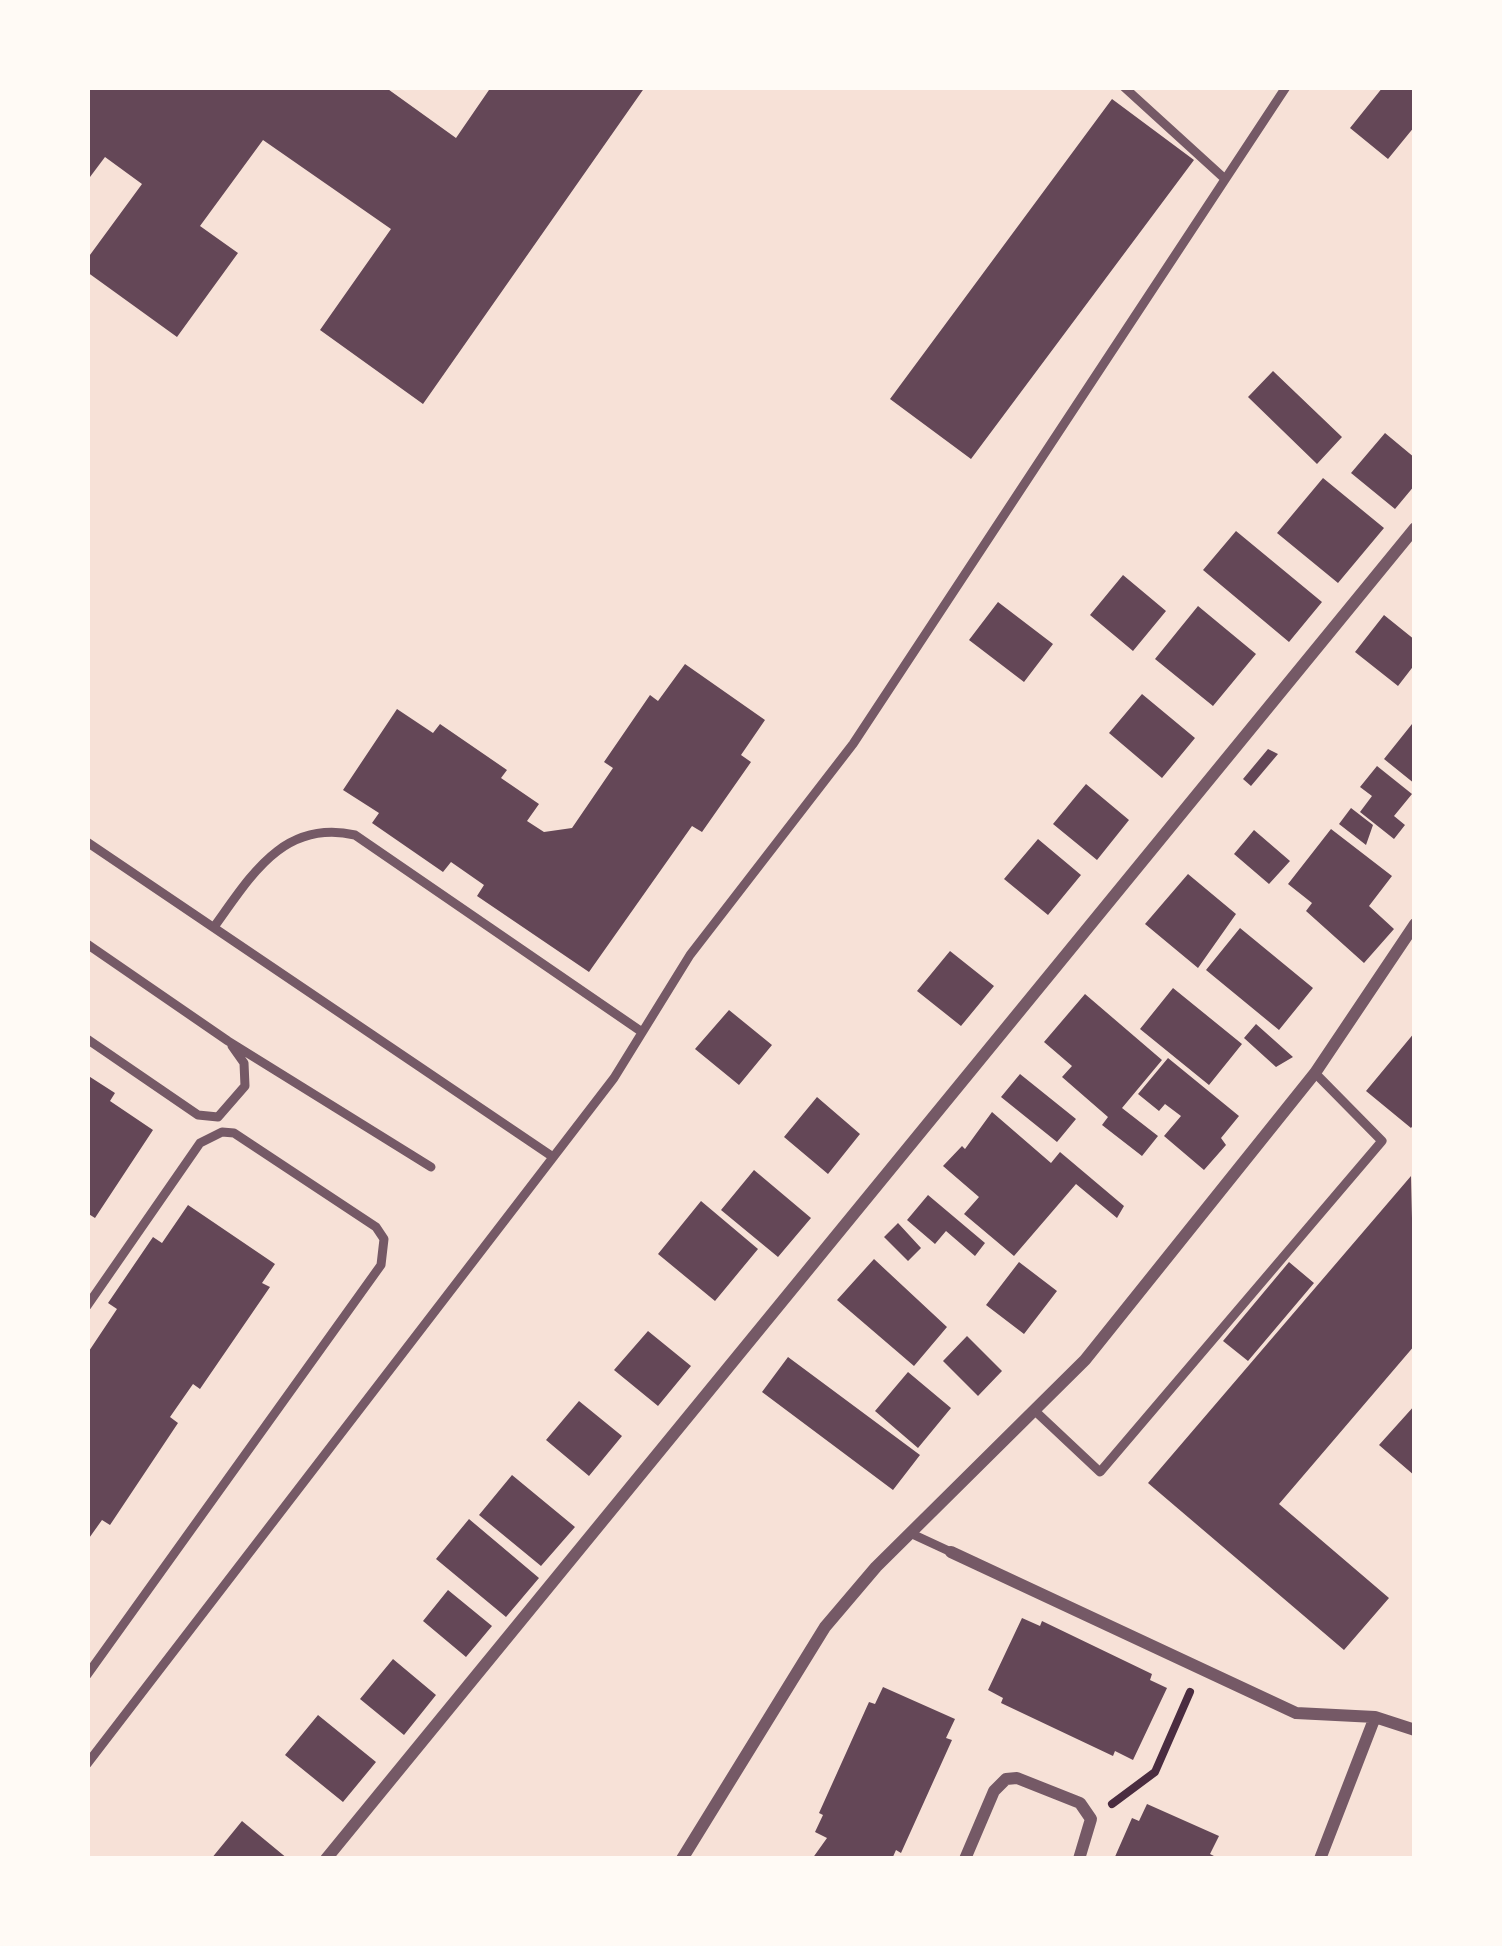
<!DOCTYPE html>
<html>
<head>
<meta charset="utf-8">
<style>
  body { margin:0 }
  #map { position:relative; width:1502px; height:1946px; overflow:hidden; background:#f7e1d7; font-family:"Roboto Serif",serif }
  canvas { display:block }
  .frame { position:absolute; inset:0; border:90px solid #fffaf5; pointer-events:none }
</style>
</head>
<body>
<div id="map">
<canvas width="1502" height="1946"></canvas>
<div class="frame"></div>
</div>
<script>
const ctx = document.querySelector('canvas').getContext('2d');
ctx.lineJoin = 'round';
function paint(path, color) {
  ctx.fillStyle = color;
  ctx.fill(path, 'evenodd');
}
function trace(path, color, width, dash) {
  ctx.strokeStyle = color;
  ctx.lineWidth = width;
  ctx.lineCap = dash ? 'butt' : 'round';
  ctx.setLineDash(dash || []);
  ctx.stroke(path);
}
paint(new Path2D(`
  M87,87H385L456,138L491,87H645L423,404L320,330L391,229L263,140L200,226L238,253L177,337L87,272V259L142,184L105,157L87,181Z
  M1383,87H1415V126L1388,159L1350,128Z
  M1112,99L1194,160L971,459L890,399Z
  M1273,371L1342,437L1317,464L1248,397Z
  M1385,433L1415,458V485L1395,509L1351,473Z
  M1323,478L1384,528L1338,583L1277,533Z
  M1236,531L1322,602L1289,642L1203,570Z
  M1123,575L1166,611L1133,651L1090,615Z
  M998,602L1053,644L1024,682L969,640Z
  M1198,606L1256,654L1213,706L1155,659Z
  M1384,615L1415,640V664L1398,686L1355,652Z
  M685,664L765,720L741,755L751,762L702,832L692,826L589,972L477,896L484,885L451,862L443,872L372,823L379,813L343,790L397,709L433,733L440,724L507,770L501,778L539,804L527,821L544,832L572,828L613,768L604,762L650,695L658,701Z
  M1142,694L1195,738L1162,778L1109,733Z
  M1412,724L1415,726V784L1384,759Z
  M1268,749L1278,754L1251,786L1243,779Z
  M1377,766L1412,794L1394,816L1405,825L1394,839L1360,812L1372,796L1360,787Z
  M1086,784L1129,820L1097,860L1053,824Z
  M1351,808L1373,825L1366,845L1339,824Z
  M1331,829L1392,876L1369,906L1394,929L1364,963L1306,911L1312,903L1288,884Z
  M1254,830L1290,861L1269,884L1234,854Z
  M1038,839L1081,875L1048,915L1004,879Z
  M1188,874L1236,914L1198,968L1145,924Z
  M1240,928L1313,988L1279,1030L1206,970Z
  M950,951L994,986L961,1026L917,991Z
  M1173,988L1242,1044L1209,1085L1140,1029Z
  M1085,994L1162,1060L1122,1108L1158,1136L1142,1156L1102,1125L1108,1117L1062,1077L1072,1066L1044,1042Z
  M729,1010L772,1045L739,1085L695,1049Z
  M1256,1024L1293,1057L1276,1067L1244,1038Z
  M1415,1032V1123L1411,1128L1366,1091Z
  M1168,1058L1239,1116L1221,1138L1226,1145L1204,1170L1164,1136L1181,1116L1165,1104L1159,1111L1138,1094Z
  M1020,1074L1076,1119L1057,1142L1001,1097Z
  M87,1075L115,1093L110,1101L153,1130L95,1218L87,1213Z
  M817,1097L860,1134L828,1174L784,1137Z
  M992,1112L1051,1163L1060,1152L1124,1206L1117,1218L1076,1184L1014,1256L964,1214L979,1197L943,1166L962,1146L965,1149Z
  M754,1170L811,1218L778,1257L721,1210Z
  M1411,1176L1415,1345L1279,1504L1389,1598L1344,1650L1148,1483Z
  M928,1195L985,1243L975,1256L946,1231L935,1244L907,1220Z
  M701,1201L758,1249L715,1301L658,1254Z
  M188,1205L275,1264L262,1283L270,1287L200,1389L193,1384L170,1417L178,1423L110,1525L102,1520L87,1541V1354L117,1309L108,1303L153,1237L162,1243Z
  M898,1223L921,1248L908,1261L884,1237Z
  M874,1259L947,1327L914,1366L837,1300Z
  M1019,1262L1057,1291L1024,1334L986,1305Z
  M1289,1262L1314,1283L1248,1361L1223,1341Z
  M648,1331L691,1366L658,1406L614,1370Z
  M967,1336L1002,1371L978,1396L943,1361Z
  M788,1357L920,1455L893,1490L762,1392Z
  M908,1372L951,1408L918,1448L875,1411Z
  M579,1401L622,1436L589,1476L546,1440Z
  M1415,1405V1476L1379,1445Z
  M512,1475L575,1527L541,1566L479,1515Z
  M469,1519L539,1578L506,1617L436,1559Z
  M448,1590L492,1626L466,1657L423,1621Z
  M1022,1618L1040,1626L1042,1621L1152,1674L1150,1680L1167,1688L1133,1760L1115,1751L1113,1756L1001,1703L1003,1698L988,1690Z
  M393,1659L436,1695L404,1735L360,1699Z
  M883,1687L955,1719L946,1738L952,1740L901,1853L896,1850L892,1859H812L827,1838L815,1832L823,1815L819,1813L869,1702L875,1704Z
  M318,1715L376,1762L343,1802L285,1755Z
  M1147,1804L1219,1836L1210,1854L1220,1859H1114L1132,1818L1139,1821Z
  M242,1821L288,1859H211Z`), '#644757');
trace(new Path2D(`
  M1112,1804L1155,1772L1190,1692`), '#4a2c40', 8);
trace(new Path2D(`
  M1124,87L1225,179
  M87,842L553,1157
  M214,927C251,876 283,819 355,835L642,1032
  M87,944L228,1041L431,1167
  M87,1039L198,1115L218,1117L245,1086L244,1063L232,1046
  M87,1306L200,1143L222,1132L234,1133L376,1227L384,1239L381,1265L87,1675
  M1034,1410L1100,1472L1382,1141L1315,1073
  M910,1533L951,1552
  M87,1764L614,1078L690,955L853,744L1286,87`), '#755966', 9);
trace(new Path2D(`
  M951,1552L1296,1713L1375,1717L1415,1730
  M326,1859L1415,528
  M682,1859L825,1627L876,1567L1085,1360L1315,1073L1415,924
  M965,1859L994,1791L1006,1779L1017,1778L1080,1803L1091,1819L1079,1859
  M1320,1859L1375,1717`), '#755966', 12);
</script>
</body>
</html>
